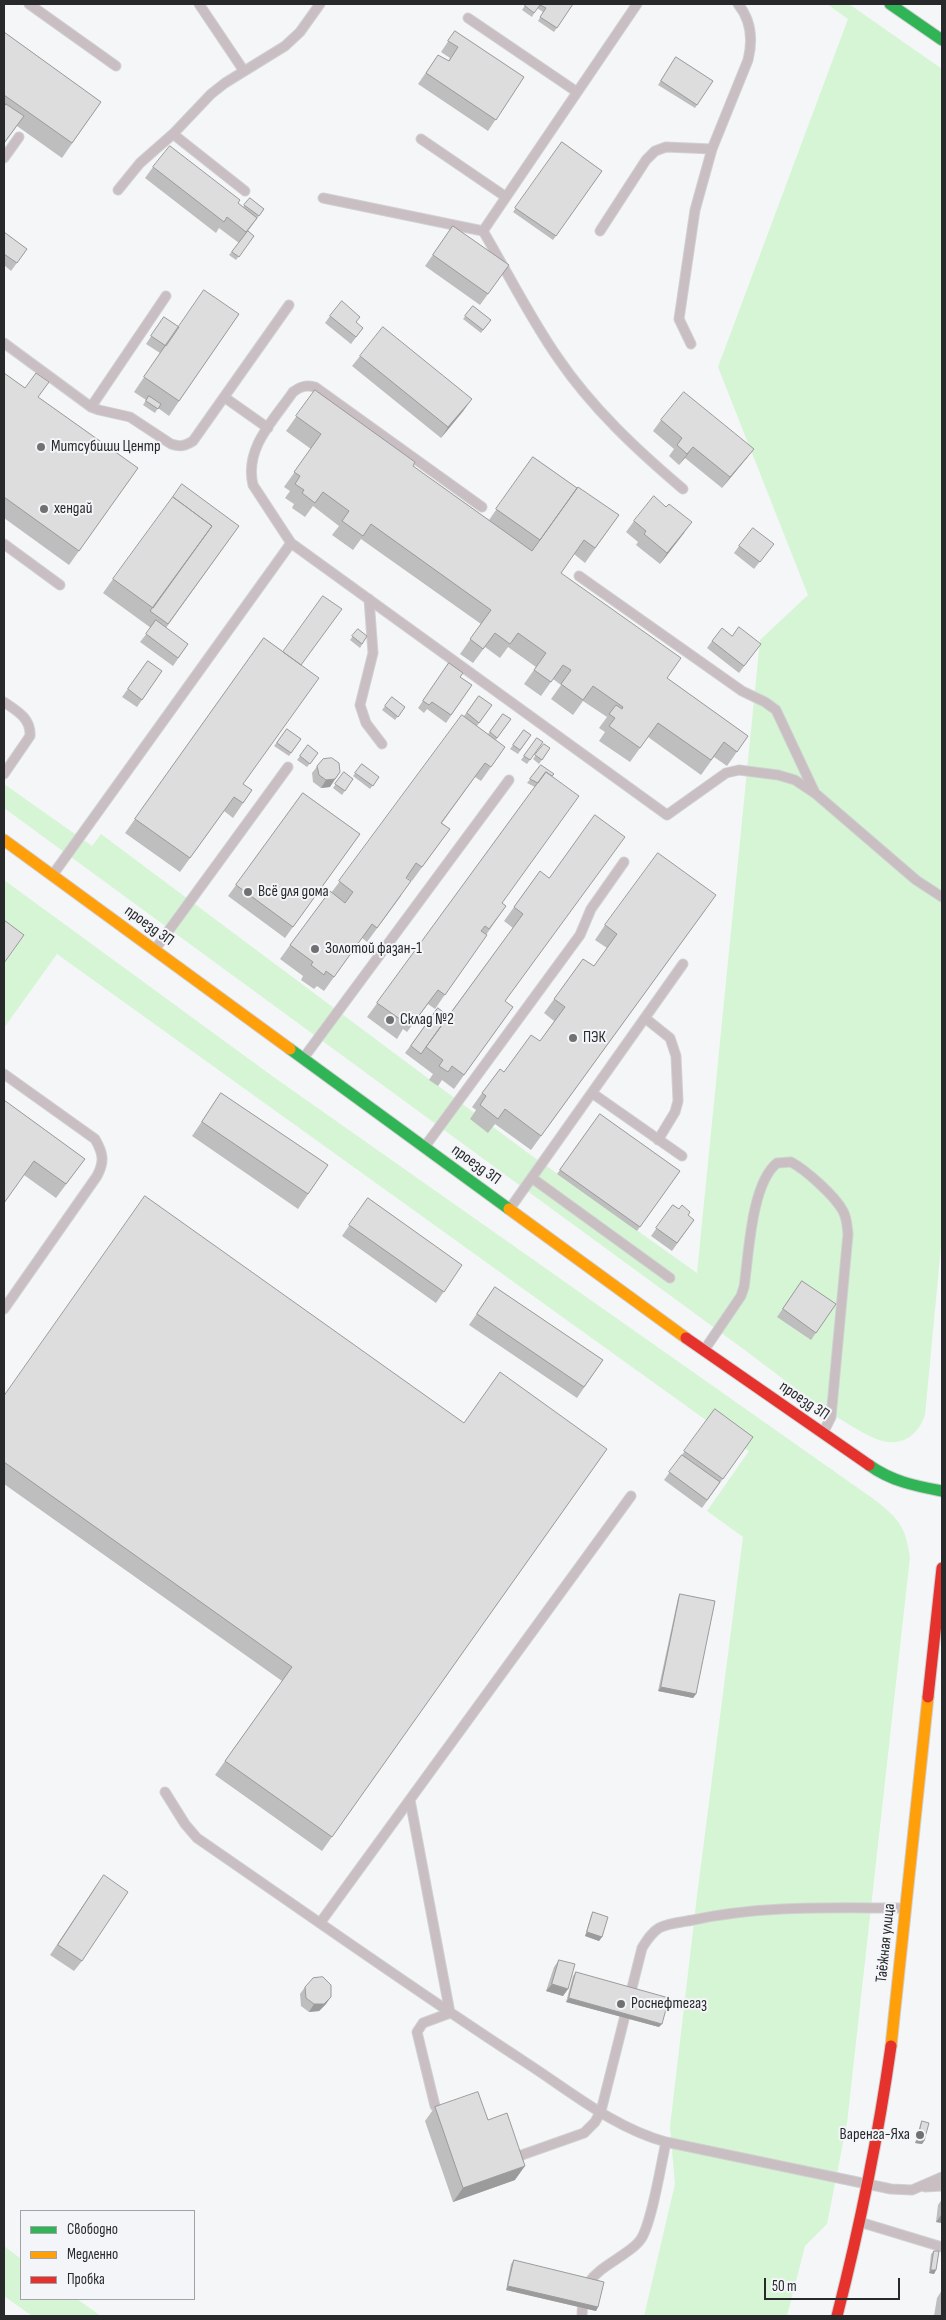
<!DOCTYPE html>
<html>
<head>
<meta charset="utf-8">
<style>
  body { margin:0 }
  #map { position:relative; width:946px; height:2320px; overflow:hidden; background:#f4f6f8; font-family:"Sofia Sans Condensed",sans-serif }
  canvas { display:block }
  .frame { position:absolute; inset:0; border:5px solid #28292a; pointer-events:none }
  .legend { position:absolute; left:20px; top:2210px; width:175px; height:90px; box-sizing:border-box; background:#f3f5f9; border:1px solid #a2a3a6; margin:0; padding:6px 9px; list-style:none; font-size:15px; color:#28292a }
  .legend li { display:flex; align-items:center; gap:10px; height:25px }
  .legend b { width:25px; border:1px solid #a2a3a6 }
  .scale { position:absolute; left:764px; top:2278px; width:136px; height:22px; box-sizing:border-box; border:2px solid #28292a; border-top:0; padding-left:6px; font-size:15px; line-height:18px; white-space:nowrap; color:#28292a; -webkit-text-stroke:4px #f3f5f9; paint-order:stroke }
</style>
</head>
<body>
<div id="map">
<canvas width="946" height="2320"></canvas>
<div class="frame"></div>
<ul class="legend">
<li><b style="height:6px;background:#30b455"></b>Свободно</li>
<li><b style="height:6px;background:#ff9f0a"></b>Медленно</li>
<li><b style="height:6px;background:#e5322d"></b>Пробка</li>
</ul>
<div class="scale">50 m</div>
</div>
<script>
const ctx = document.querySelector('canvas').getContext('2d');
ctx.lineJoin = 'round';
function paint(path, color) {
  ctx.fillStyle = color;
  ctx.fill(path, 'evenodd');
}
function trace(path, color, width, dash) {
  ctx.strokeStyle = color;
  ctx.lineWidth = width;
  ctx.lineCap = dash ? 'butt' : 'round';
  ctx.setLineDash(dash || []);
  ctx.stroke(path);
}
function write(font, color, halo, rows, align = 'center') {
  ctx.font = font + ' "Sofia Sans Condensed",sans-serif';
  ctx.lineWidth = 4;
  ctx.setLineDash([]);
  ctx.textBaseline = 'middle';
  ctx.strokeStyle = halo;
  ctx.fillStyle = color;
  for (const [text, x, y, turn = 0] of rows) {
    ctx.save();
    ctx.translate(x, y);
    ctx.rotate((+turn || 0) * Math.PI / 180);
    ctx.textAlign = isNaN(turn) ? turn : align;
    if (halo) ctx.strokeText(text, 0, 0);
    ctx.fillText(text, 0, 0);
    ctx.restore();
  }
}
paint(new Path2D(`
  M827,4H849L942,69V1236L925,1415C919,1432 907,1444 888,1442C860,1440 769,1368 742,1348L4,808V784L92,846L101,834L528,1153L697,1273L760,640L808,595L718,367L848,19Z
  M4,880L275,1078L875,1500C900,1520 905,1526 910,1557L847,2123L827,2224L805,2246L787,2316H644L675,2184L670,2127L697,1896L743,1537L707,1511L749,1451L57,954L4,1028V964L14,950L4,942Z
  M4,2246L21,2259V2299H77L101,2316H32L4,2296Z`), '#d5f5d5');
const lane = new Path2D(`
  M29,4L116,66
  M199,4L244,71
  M637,4L483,231C508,273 530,318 558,358C592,408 637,450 683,489
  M468,18L577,92
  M173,134L245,191
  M421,139L506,197
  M4,158L19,137
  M118,190L140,163L173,134L211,94L225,83L285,46L300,32L320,4
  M323,198L483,231
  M600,231L646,160L655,151L666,147L712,149
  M4,343L91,407L99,410L130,417L171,444C180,447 185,446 193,441L289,305
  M691,344L679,319L695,210L712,149L748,60C753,40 751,20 738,4
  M224,397L268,428
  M91,407L166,296
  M482,507L315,387C306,385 301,386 293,392C274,420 244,448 253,485L291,543L667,815L726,773L739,770L778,775L795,780L816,794L916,880L942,897
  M4,544L60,585
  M579,576L742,691L765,702L776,710L815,793
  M369,599L373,653L360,705L366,723L382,744
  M4,702C17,711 31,718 30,736L4,774
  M54,873L291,543
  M156,948L288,767
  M645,1018L670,1038L676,1056L678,1101L675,1112L658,1140
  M305,1056L509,780
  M4,1074L95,1139C103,1153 105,1161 97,1176L4,1309
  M592,1093L682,1156
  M426,1145L580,935L591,909L624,862
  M532,1178L670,1278
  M511,1207L683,964
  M705,1349L741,1296L744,1287C749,1254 751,1184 777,1163L791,1162C806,1170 835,1196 843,1211C847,1218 847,1226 848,1234L831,1417L824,1431
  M165,1792L185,1824L197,1838C306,1913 414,1990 525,2062C570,2091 614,2128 666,2142
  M410,1800L450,2013L423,2023L417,2032L435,2106
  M320,1923L631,1496
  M519,2156L584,2133L595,2122L601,2111L642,1948C647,1940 651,1933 659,1928C668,1923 683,1922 693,1920C762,1905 832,1908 902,1908
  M925,2187L942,2186
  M863,2223L942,2247
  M582,2316C583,2277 594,2275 624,2254C630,2250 637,2245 641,2239C652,2222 661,2164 666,2142L891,2189L912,2190L942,2177`);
const fast = new Path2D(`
  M890,4L942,40
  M290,1049L509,1209
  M869,1465C891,1481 915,1486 942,1491`);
const slow = new Path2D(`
  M4,840L290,1049
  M509,1209L686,1338
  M891,2046L928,1697`);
const jam = new Path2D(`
  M686,1338L869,1465
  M928,1697L942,1568
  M837,2316C860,2226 878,2138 891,2046`);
trace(lane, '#d0d1d2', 11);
trace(fast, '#d0d1d2', 13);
trace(slow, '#d0d1d2', 13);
trace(jam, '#d0d1d2', 13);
trace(lane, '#c9bec1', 9);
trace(fast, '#30b455', 11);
trace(slow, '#ff9f0a', 11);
trace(jam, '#e5322d', 11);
paint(new Path2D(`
  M526,4H573L554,32L538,21L543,12L537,8L532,17L522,10Z
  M455,31L524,77L488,131L418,84L438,55L448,61L450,58L441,52Z
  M4,32L101,102L62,158L17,126L4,144Z
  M676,57L713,81L695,108L658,85Z
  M562,142L602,171L553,240L513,212Z
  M153,167L238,203L243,207L250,198L264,209L248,231L254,236L236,260L229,255L239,243L219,228L216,233L145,178Z
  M453,226L509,265L480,305L425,266Z
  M4,232L27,249L11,271L4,265Z
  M473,306L491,320L481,333L463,319Z
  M239,314L169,416L158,408L155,413L143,405L146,400L134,392L163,349L160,353L146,344L164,317L179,327Z
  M330,316L356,323L363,328L351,344L325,323Z
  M360,356L464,410L441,438L352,366Z
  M4,373L138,468L69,565L4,518Z
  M315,390L413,466L489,520L533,457L577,488L619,515L585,563L574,554L561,573L667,678L748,736L727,766L714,757L701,775L648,737L630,762L599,741L605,732L599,728L607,717L583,701L573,715L551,699L561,685L553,679L541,696L524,684L536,667L508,647L500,658L485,647L473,663L460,654L481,624L361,539L353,550L332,535L339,526L313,506L305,517L292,508L294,504L285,498L290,491L284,487L311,449L286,431Z
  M661,420L754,449L746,459L722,488L685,458L679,465L669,456L674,449L653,431Z
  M634,521L684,533L660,564L636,545L638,542L626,532Z
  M239,526L166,628L188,644L173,666L140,642L151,628L103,593L113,579Z
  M739,546L768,551L754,569L734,553Z
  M358,629L367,636L360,648L350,640Z
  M732,636L761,644L739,673L707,648L712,641Z
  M264,638L302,665L243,784L252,790L233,818L224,811L180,872L125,833Z
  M148,661L162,671L137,707L122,697Z
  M449,663L460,677L472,685L446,723L427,709L424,713L418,708Z
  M479,696L492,705L477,726L488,734L503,714L511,719L496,740L505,747L481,781L475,777L442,823L450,829L412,881L406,877L401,896L367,942L362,938L324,991L317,986L314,989L301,980L303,976L280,959L290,945L331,893Z
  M385,706L405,707L395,720L382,710Z
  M287,729L301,739L289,756L274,746Z
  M524,730L531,735L518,754L510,749Z
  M537,738L543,742L527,764L521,760Z
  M544,744L550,748L539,764L533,759Z
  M308,745L318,753L307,767L297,760Z
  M323,759L330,787L321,788L313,782L312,773Z
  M362,764L379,777L370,789L353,776Z
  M541,765L552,776L502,903L506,906L435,1009L428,1004L407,1032L403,1029L397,1039L367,1017L535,787L527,783Z
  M344,772L353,779L342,795L333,788Z
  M303,793L360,834L285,938L228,896Z
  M540,871L505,1002L513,1007L454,1089L442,1080L438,1086L429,1080L433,1074L405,1053L438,1008L448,1016L513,928L504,921Z
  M706,909L531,1150L495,1124L488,1133L470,1119L476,1110L472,1107L482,1093L504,1072L540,1041L554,1021L544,1013L583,959L594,966L607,948L595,940L605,925Z
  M221,1093L328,1165L298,1209L192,1136Z
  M4,1100L85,1159L56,1198L24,1175Z
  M600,1114L680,1171L637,1231L557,1174Z
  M368,1198L462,1265L436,1303L342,1236Z
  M673,1205L694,1220L672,1251L651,1236Z
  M802,1281L836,1304L811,1340L777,1317Z
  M495,1287L603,1360L577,1398L469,1325Z
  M4,1396L464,1423L607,1449L322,1851L215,1775L282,1681L4,1484Z
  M715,1409L753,1437L702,1508L664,1480Z
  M680,1594L696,1694L693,1698L658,1691L678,1598Z
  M96,1886L82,1961L74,1971L50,1955Z
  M593,1912L602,1937L599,1941L585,1936L591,1916Z
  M559,1960L568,1989L563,1996L546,1991L554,1967Z
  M576,1972L659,2027L566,2002L573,1976Z
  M305,1987L326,2004L319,2011L309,2012L301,2006L300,1994Z
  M435,2107L515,2180L453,2202L425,2121Z
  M922,2121L924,2141L922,2144L915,2143L920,2125Z
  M942,2199V2223L936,2222L938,2205Z
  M934,2251L936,2270L934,2274L929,2273L931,2254Z
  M514,2260L598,2307L596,2311L506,2290L511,2264Z
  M942,2290V2316H934L937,2298Z`), '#bebebe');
paint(new Path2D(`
  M472,399L464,410L441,438L448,427Z
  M693,447L685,458L679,465L687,454Z
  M754,449L746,459L722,488L730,477Z
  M692,522L684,533L660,564L667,553Z
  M340,772L330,787L321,788L326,780Z
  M661,1687L696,1694L693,1698L658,1691Z
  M587,1932L602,1937L599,1941L585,1936Z
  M552,1984L568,1989L563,1996L546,1991Z
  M331,1997L326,2004L319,2011L309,2012L314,2004Z
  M569,1998L662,2024L659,2027L566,2002Z
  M918,2139L924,2141L922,2144L915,2143Z
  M525,2166L515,2180L453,2202L463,2188Z
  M942,2214V2223L936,2222Z
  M931,2270H936L934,2274L929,2273Z
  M508,2286L598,2307L596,2311L506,2290Z`), '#9b9b9b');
const building = new Path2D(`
  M526,4H573L557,28L540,17L546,8L540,5L534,13L525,6Z
  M455,31L524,77L496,120L426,73L438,55L449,61L458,47L448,41Z
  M4,32L101,102L72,143L4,95Z
  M676,57L713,81L697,105L661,81Z
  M6,104L24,116L4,143V107Z
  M562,142L602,171L556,236L515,208Z
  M170,146L240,200L238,203L257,218L246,232L227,217L224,222L153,167Z
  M250,198L264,209L259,216L244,205Z
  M453,226L509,265L488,294L433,255Z
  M248,231L254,236L239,257L232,252Z
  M4,232L27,249L17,263L4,254Z
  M204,290L239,314L179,401L144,377Z
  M342,301L360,317L356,322L363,328L356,337L330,316Z
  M473,306L491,320L483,330L465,316Z
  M164,317L179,327L166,346L151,336Z
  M383,327L472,399L448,427L360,356Z
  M4,373L25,388L36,373L49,382L38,397L138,468L79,551L4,497Z
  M315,390L415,462L413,466L532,551L578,487L619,515L595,548L584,540L561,573L681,658L667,678L748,736L737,752L724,742L711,760L658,723L640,748L609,726L615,718L609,714L616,705L622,709L623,707L593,686L583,700L561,684L571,670L563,665L551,682L534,670L546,653L518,633L510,644L495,633L483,649L470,639L491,610L371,524L363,536L342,521L349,511L323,492L315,503L302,493L304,490L295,484L300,476L294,472L321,434L296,416Z
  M684,392L754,449L730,477L693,447L687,454L677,445L682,438L661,420Z
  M149,396L161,404L158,409L146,401Z
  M533,457L577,488L540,540L496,509Z
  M182,484L239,526L168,624L150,611L212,526L173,497Z
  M654,496L666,507L669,504L692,522L667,553L644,534L646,531L634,521Z
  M173,497L212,526L153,608L113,579Z
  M753,528L774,544L760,562L739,546Z
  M323,596L342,609L301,665L283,652Z
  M156,620L188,644L178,658L146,634Z
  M739,627L761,644L744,666L712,641L722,628L732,636Z
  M358,629L367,636L362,644L352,636Z
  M264,638L319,678L243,784L252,790L243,803L234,797L190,858L135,819Z
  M148,661L162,671L142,700L128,689Z
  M449,663L463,673L460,677L472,685L451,715L432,702L429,705L423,701Z
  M479,696L492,705L479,723L467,713Z
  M392,697L405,707L398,717L385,706Z
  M503,714L511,719L497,738L490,732Z
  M462,715L505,747L491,767L485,763L441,823L450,829L422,867L416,863L406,878L411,881L377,928L372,924L334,977L326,971L324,975L311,965L313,962L290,945L330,891L345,903L353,892L339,881Z
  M287,729L301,739L291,753L277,743Z
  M524,730L531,735L520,750L513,745Z
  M537,738L543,742L530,760L524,756Z
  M544,744L550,748L542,760L535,755Z
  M308,745L318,753L310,764L300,756Z
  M332,758L339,763L340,772L335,779L326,780L319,775L317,766L323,759Z
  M362,764L379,777L373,786L355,773Z
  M541,765L554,774L552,776L546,772L538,783L530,779Z
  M344,772L353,779L345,791L335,784Z
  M546,772L579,796L502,903L506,906L489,929L485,926L481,931L487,935L445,995L438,990L417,1018L413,1015L407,1024L377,1003Z
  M303,793L360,834L293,927L236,885Z
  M595,815L625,837L505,1001L513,1007L464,1075L452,1066L448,1072L439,1066L443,1060L426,1047L523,914L514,907L540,871L549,878Z
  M658,853L716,895L541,1136L505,1109L498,1119L480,1105L486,1096L482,1093L500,1069L504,1072L531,1035L540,1041L565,1007L554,999L583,959L594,966L617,934L605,925Z
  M4,920L24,935L4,963Z
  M438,1008L448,1016L421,1054L411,1046Z
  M221,1093L328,1165L308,1194L202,1122Z
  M4,1100L85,1159L66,1184L34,1161L4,1203Z
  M600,1114L680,1171L640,1227L560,1170Z
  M145,1196L464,1423L500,1372L607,1449L332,1837L225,1761L292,1667L4,1462V1396Z
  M368,1198L462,1265L444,1292L349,1225Z
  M673,1205L679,1209L682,1205L690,1212L688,1215L694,1220L677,1243L656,1228Z
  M802,1281L836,1304L816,1333L783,1309Z
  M495,1287L603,1360L584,1387L477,1314Z
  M715,1409L753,1437L723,1479L684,1451Z
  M682,1455L720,1482L707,1500L669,1472Z
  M680,1594L715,1601L696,1694L661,1687Z
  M104,1875L128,1892L82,1961L58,1945Z
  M593,1912L608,1917L602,1937L587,1932Z
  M559,1960L575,1964L568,1989L552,1984Z
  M576,1972L669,1998L662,2024L569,1998Z
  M323,1977L331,1985V1997L324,2004H314L306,1998L305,1987L313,1978Z
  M478,2092L488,2120L507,2113L525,2166L463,2188L435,2107Z
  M922,2121L929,2123L924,2141L918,2139Z
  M934,2251H939L936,2270H931Z
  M514,2260L604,2282L598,2307L508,2286Z`);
paint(building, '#ddd');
trace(building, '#9b9b9b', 1);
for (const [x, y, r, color] of [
  [41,447,5,"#6f7172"],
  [44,509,5,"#6f7172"],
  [248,892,5,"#6f7172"],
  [315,949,5,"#6f7172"],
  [390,1020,5,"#6f7172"],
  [573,1038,5,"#6f7172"],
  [621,2004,5,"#6f7172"],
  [920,2135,5,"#6f7172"]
]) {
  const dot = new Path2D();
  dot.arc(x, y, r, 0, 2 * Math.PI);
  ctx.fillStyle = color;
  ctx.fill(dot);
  trace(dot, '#f3f5f9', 2);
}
write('16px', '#28292a', '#f3f5f9', [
  ["Митсубиши Центр",51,447],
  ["хендай",54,509],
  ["Всё для дома",258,892],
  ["Золотой фазан-1",325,949],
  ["Склад №2",400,1020],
  ["ПЭК",583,1038],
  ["Роснефтегаз",631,2004],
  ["Варенга-Яха",910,2135,"right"]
], 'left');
write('16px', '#28292a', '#f3f5f9', [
  ["проезд 3П",149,926,36],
  ["проезд 3П",476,1165,36],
  ["проезд 3П",804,1401,34],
  ["Таёжная улица",886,1943,-84]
]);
</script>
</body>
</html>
